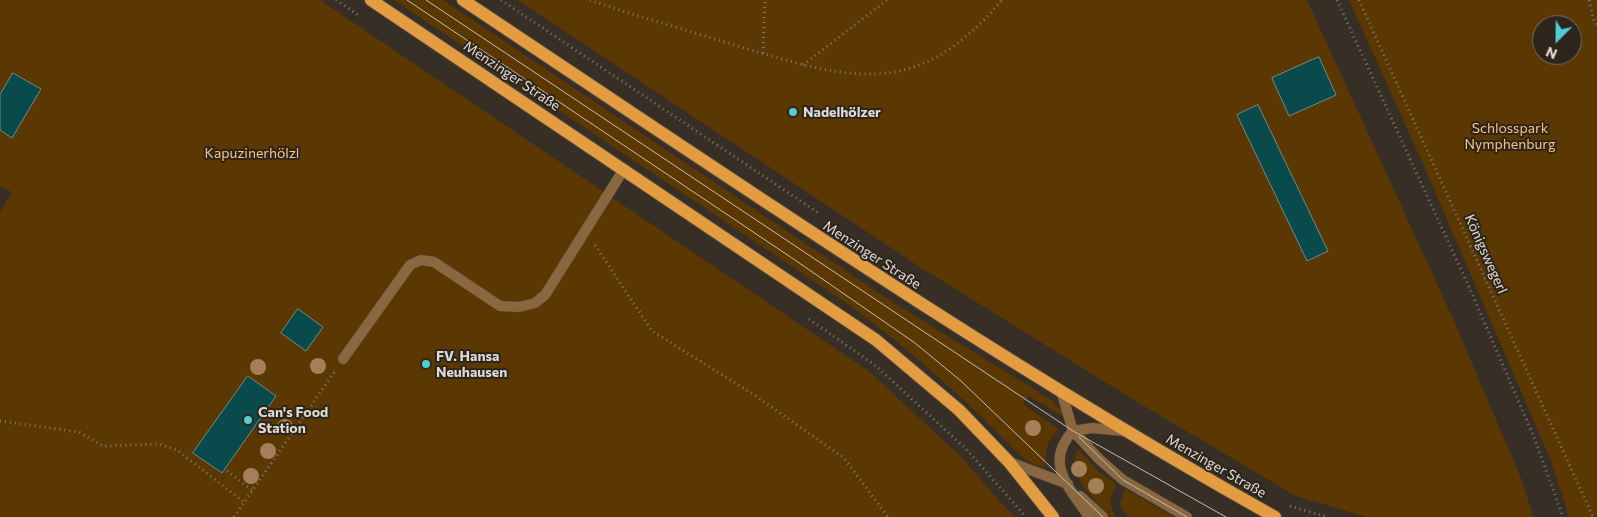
<!DOCTYPE html>
<html>
<head>
<meta charset="utf-8">
<style>
  body { margin:0 }
  #map { position:relative; width:1597px; height:517px; overflow:hidden; background:#372f25; font-family:Commissioner,sans-serif }
  canvas { display:block }
  .north { position:absolute; left:1532px; top:15px; width:50px; height:50px; box-sizing:border-box; background:#2d251b; border:1px solid #756d65; border-radius:50%; rotate:203deg; font-size:14px; font-weight:700; line-height:20px; text-align:center; color:#e0dad4 }
  .north::after { content:''; display:block; margin:auto; width:18px; height:22px; background:#51ccd2; clip-path:polygon(50% 0,100% 100%,50% 72%,0 100%) }
</style>
</head>
<body>
<div id="map">
<canvas width="1597" height="517"></canvas>
<div class="north">N</div>
</div>
<script>
const ctx = document.querySelector('canvas').getContext('2d');
ctx.lineJoin = 'round';
function paint(path, color) {
  ctx.fillStyle = color;
  ctx.fill(path, 'evenodd');
}
function trace(path, color, width, dash) {
  ctx.strokeStyle = color;
  ctx.lineWidth = width;
  ctx.lineCap = dash ? 'butt' : 'round';
  ctx.setLineDash(dash || []);
  ctx.stroke(path);
}
function write(font, color, halo, rows, align = 'center') {
  ctx.font = font + ' Commissioner,sans-serif';
  ctx.lineWidth = 4;
  ctx.setLineDash([]);
  ctx.textBaseline = 'middle';
  ctx.strokeStyle = halo;
  ctx.fillStyle = color;
  for (const [text, x, y, turn = 0] of rows) {
    ctx.save();
    ctx.translate(x, y);
    ctx.rotate((+turn || 0) * Math.PI / 180);
    ctx.textAlign = isNaN(turn) ? turn : align;
    if (halo) ctx.strokeText(text, 0, 0);
    ctx.fillText(text, 0, 0);
    ctx.restore();
  }
}
paint(new Path2D(`
  M0,0H320L870,372L960,456L1014,517H0V212L12,192L0,187Z
  M394,0H443L894,303L1050,399L1063,412L1065,418L1029,396L1023,404L1058,429L1048,443L1044,467C1028,466 1012,447 1001,436C952,387 901,343 845,302Z
  M518,0H1307L1453,319L1523,483L1533,517H1367L1296,496L1134,400L920,267Z
  M1349,0H1597V517H1569L1552,463L1424,166ZM1542,25H1572V55H1542Z
  M1078,449L1099,472L1116,484L1110,501L1115,517H1111C1096,501 1063,473 1078,449Z
  M1125,489L1174,517H1128L1120,504Z`), '#5b3802');
const building = new Path2D(`
  M1319,57L1336,95L1289,116L1272,78Z
  M13,73L41,89L12,138L0,130V95Z
  M1258,105L1328,251L1307,261L1237,115Z
  M298,309L323,327L306,351L281,333Z
  M248,376L276,396L222,473L193,453Z`);
paint(building, '#094a4c');
trace(building, '#758888', 1);
const lane = new Path2D(`
  M343,359L410,265L421,260L434,262L500,306L519,307L535,303L545,295L624,169
  M1062,394L1073,431L1099,459L1123,480L1187,517
  M1009,462L1068,484
  M1080,496L1103,517
  M1089,517C1070,488 1043,463 1073,431L1092,428L1124,431`);
const primary = new Path2D(`
  M371,0L876,340L959,410L1009,462L1053,517
  M463,0C730,178 994,360 1275,517`);
trace(lane, '#524a41', 11);
trace(primary, '#524a41', 14);
trace(new Path2D(`
  M336,0L360,16
  M501,0L820,214
  M590,0C639,17 689,31 738,46C851,80 917,101 1002,0
  M1337,0L1469,287L1534,437L1563,517
  M1359,0L1593,517
  M1589,0L1594,21L1597,24
  M763,53L765,0
  M803,65L887,0
  M595,245L652,331L756,396L844,458L888,517
  M809,319L876,366L965,448L1026,517
  M0,421L79,432L103,446L159,444L177,450L245,503
  M227,471L253,491
  M1290,506L1328,517
  M234,517L335,371`), '#807971', 3, [1, 4]);
trace(lane, '#8a673f', 10);
trace(primary, '#e39c3f', 12);
trace(new Path2D(`
  M407,0L795,260L915,343L961,381L1103,517
  M426,0L1073,431L1226,517
  M1079,437L1123,480L1187,517`), '#c4bdb7', 1);
ctx.fillStyle = '#a38059';
for (const [x, y] of [
  [318,366],
  [258,367],
  [285,427],
  [1033,428],
  [268,451],
  [1079,469],
  [251,476],
  [1096,486]
]) {
  ctx.beginPath();
  ctx.arc(x, y, 8, 0, 2 * Math.PI);
  ctx.fill();
}
for (const [x, y, r, color] of [
  [793,112,5,"#51ccd2"],
  [426,364,5,"#51ccd2"],
  [248,420,5,"#51ccd2"]
]) {
  const dot = new Path2D();
  dot.arc(x, y, r, 0, 2 * Math.PI);
  ctx.fillStyle = color;
  ctx.fill(dot);
  trace(dot, '#2d251b', 2);
}
write('14px', '#e0dad4', '#2d251b', [
  ["Menzinger Straße",512,76,34],
  ["Königswegerl",1486,254,66],
  ["Menzinger Straße",872,255,33],
  ["Menzinger Straße",1216,466,30]
]);
write('bold 14px', '#e0dad4', '#2d251b', [
  ["Nadelhölzer",803,112],
  ["FV. Hansa",436,356],
  ["Neuhausen",436,372],
  ["Can's Food",258,412],
  ["Station",258,428]
], 'left');
write('14px', '#fbc383', '#2d251b', [
  ["Schlosspark",1510,128],
  ["Nymphenburg",1510,144],
  ["Kapuzinerhölzl",252,153]
]);
</script>
</body>
</html>
